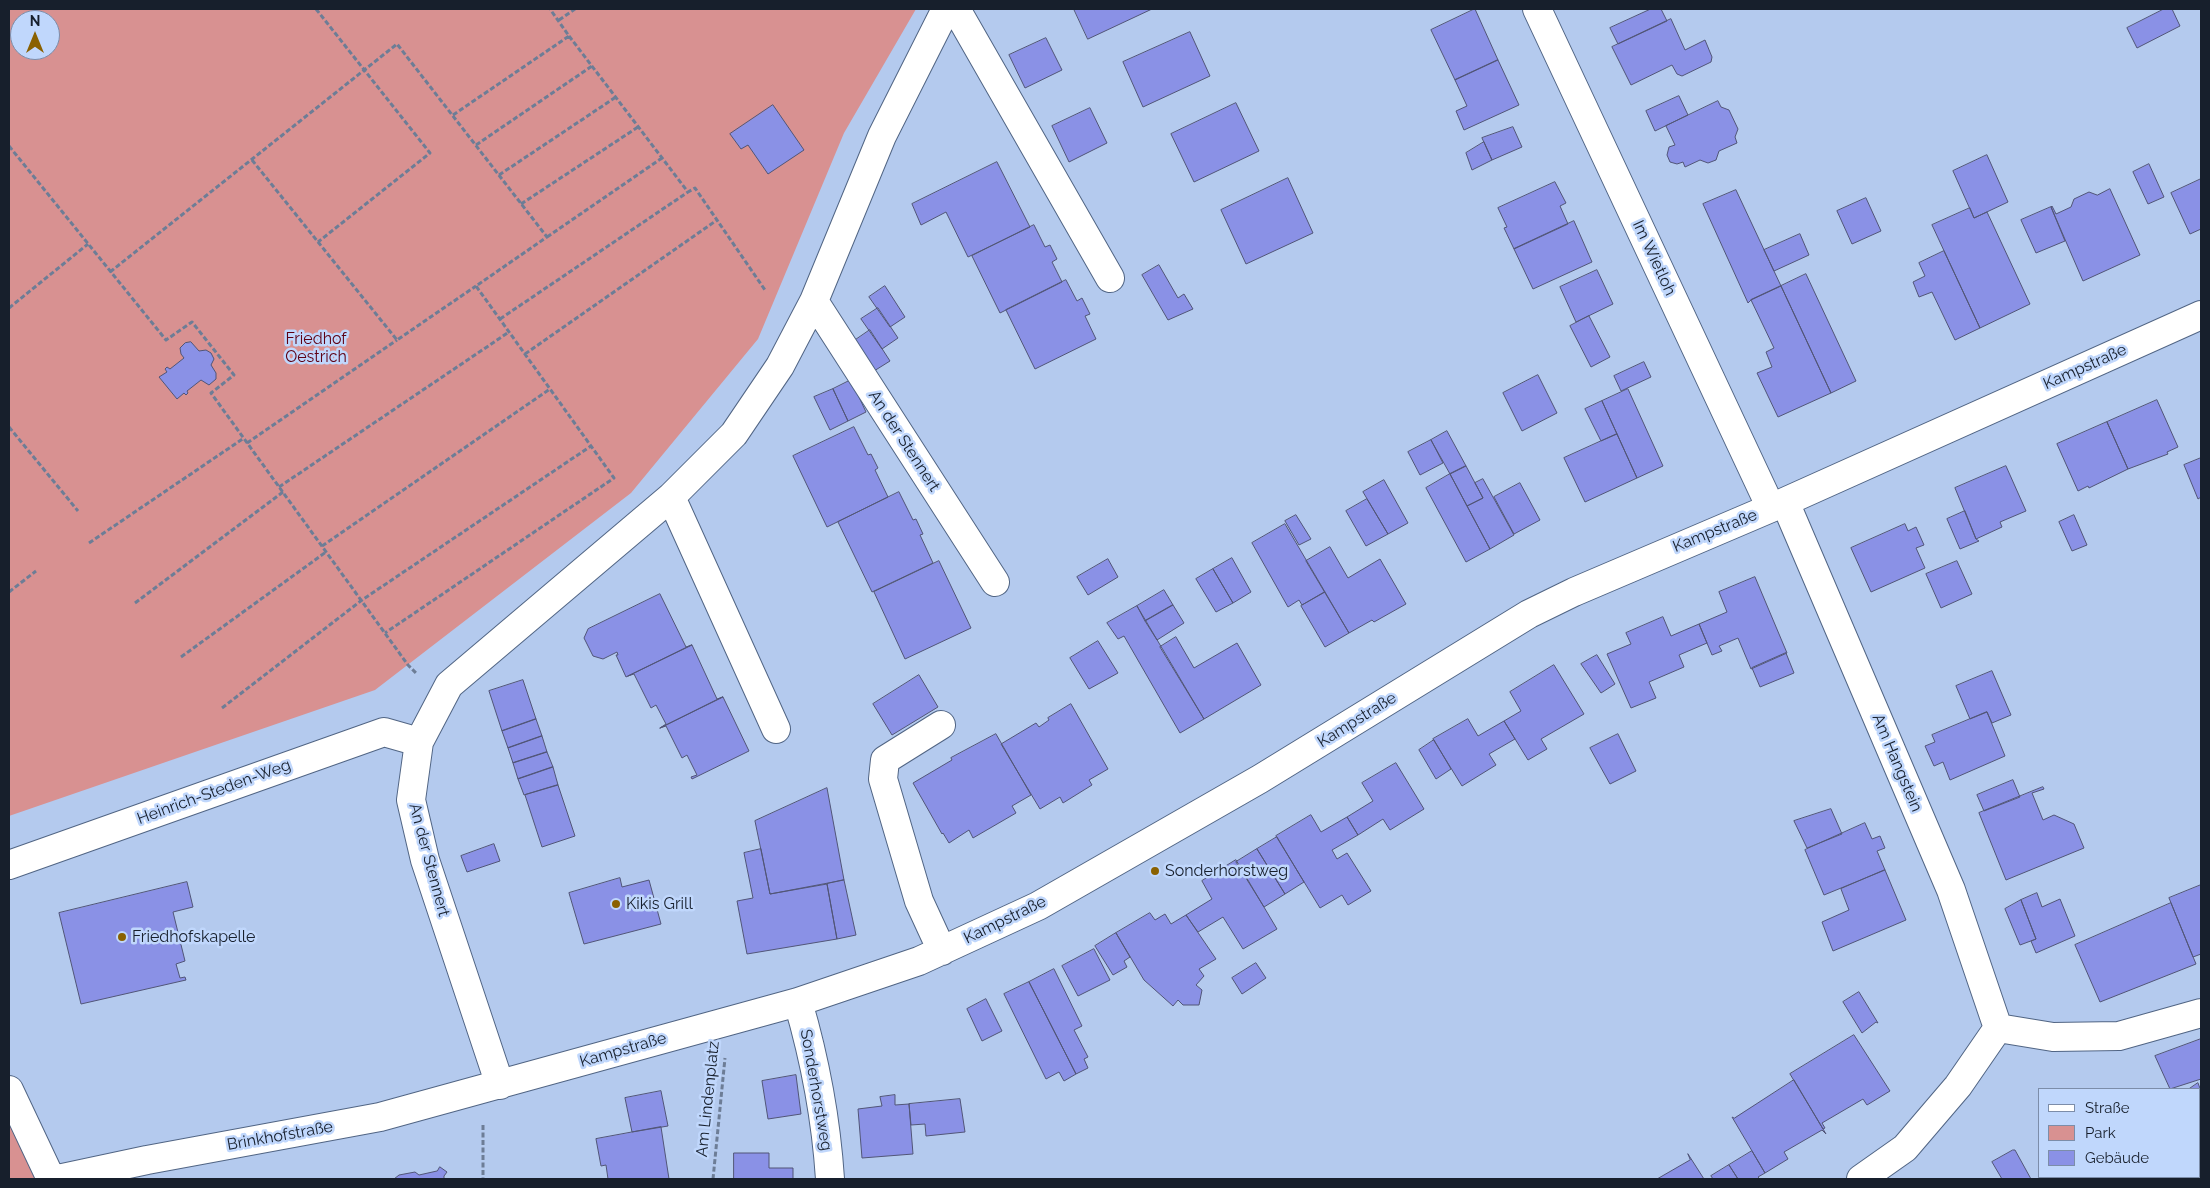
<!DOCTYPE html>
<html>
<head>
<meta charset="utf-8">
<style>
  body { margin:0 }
  #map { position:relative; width:2210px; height:1188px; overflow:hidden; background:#b4caee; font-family:Raleway,sans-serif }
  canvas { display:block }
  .frame { position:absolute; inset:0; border:10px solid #171f2c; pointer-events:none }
  .legend { position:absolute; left:2038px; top:1088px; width:162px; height:90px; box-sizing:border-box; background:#c0d7fc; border:1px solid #7c8da9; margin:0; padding:6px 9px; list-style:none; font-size:15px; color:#171f2c }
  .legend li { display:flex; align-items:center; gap:10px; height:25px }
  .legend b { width:25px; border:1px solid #7c8da9 }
  .north { position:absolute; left:10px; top:10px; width:50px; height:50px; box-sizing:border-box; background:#c0d7fc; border:1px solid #7c8da9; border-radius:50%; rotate:0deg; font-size:14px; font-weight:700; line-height:20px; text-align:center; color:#171f2c }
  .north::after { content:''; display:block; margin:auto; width:18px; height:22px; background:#8a6101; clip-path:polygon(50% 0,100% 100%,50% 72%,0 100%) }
</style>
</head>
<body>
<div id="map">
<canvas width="2210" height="1188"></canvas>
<div class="frame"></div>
<ul class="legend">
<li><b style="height:6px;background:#fff"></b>Straße</li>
<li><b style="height:14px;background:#d89191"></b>Park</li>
<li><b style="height:14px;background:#8a91e6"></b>Gebäude</li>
</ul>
<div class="north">N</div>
</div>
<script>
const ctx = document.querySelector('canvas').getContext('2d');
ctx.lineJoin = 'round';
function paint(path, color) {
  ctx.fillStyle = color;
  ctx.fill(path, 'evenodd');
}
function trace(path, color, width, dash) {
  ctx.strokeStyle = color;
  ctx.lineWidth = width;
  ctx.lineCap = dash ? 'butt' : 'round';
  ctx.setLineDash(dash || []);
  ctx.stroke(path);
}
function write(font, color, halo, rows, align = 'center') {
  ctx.font = font + ' Raleway,sans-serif';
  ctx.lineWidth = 5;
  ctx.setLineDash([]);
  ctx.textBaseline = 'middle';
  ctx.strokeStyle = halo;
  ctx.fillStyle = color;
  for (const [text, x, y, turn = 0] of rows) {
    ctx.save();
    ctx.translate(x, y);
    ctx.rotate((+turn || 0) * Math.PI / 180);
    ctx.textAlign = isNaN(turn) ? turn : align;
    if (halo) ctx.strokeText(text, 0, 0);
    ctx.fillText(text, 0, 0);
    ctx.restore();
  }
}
paint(new Path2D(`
  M9,9H916L844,133L758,339L631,493L375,690L9,816ZM20,20H50V50H20Z
  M9,1099L43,1179H9Z`), '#d89191');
const building = new Path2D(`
  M1074,9H1152L1088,39Z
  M1475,9L1498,60L1455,80L1431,30Z
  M1651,9H1661L1667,21L1618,44L1610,28Z
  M2164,9H2172L2180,26L2137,48L2127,28Z
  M1671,19L1685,50L1705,40L1712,57L1711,62L1682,76L1677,74L1672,65L1631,85L1612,47Z
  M1190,32L1210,76L1143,107L1123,62Z
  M1046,38L1062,70L1025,88L1009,55Z
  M1498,60L1519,105L1464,130L1456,111L1467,106L1455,80Z
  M1679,96L1688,115L1655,131L1646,111Z
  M1718,101L1721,107L1729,110L1738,129L1735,137L1737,143L1719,151L1716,160L1708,163L1700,160L1685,167L1683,162L1677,164L1670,162L1667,155L1669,147L1675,145L1666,126Z
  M1236,103L1259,151L1194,182L1171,134Z
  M773,105L804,150L768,174L748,145L741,149L730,134Z
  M1090,108L1107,143L1069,162L1052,126Z
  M1513,127L1522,147L1492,160L1482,138Z
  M1484,142L1492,160L1472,170L1466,153Z
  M1987,155L2008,202L1974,218L1953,171Z
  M997,162L1030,227L968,257L946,212L921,225L912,204Z
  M2149,164L2164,197L2148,204L2133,172Z
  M1288,178L1313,233L1246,264L1221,210Z
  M2201,179V229L2190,234L2171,193Z
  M1555,182L1566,203L1560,206L1568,224L1514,249L1504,228L1507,227L1498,208Z
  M2110,189L2140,255L2083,281L2051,207L2052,206L2056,214L2071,207L2074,199L2089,192L2097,195Z
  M1736,190L1781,286L1751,300L1748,303L1703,204Z
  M1866,198L1881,231L1852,244L1837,211Z
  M2051,207L2065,241L2036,253L2021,220Z
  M1970,208L1974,218L1987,212L2030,304L1980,328L1932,225Z
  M1574,221L1592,262L1533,289L1514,249Z
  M1034,225L1045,247L1050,245L1057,259L1052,262L1062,282L1000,313L972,256Z
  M1800,234L1809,255L1774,271L1764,250Z
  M1944,251L1980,328L1955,340L1932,292L1919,297L1913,282L1925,276L1919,263Z
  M1159,265L1178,298L1184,294L1193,309L1168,320L1142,275Z
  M1597,270L1613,304L1576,322L1560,287Z
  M1806,274L1856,381L1831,393L1781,286Z
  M1066,280L1077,301L1082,298L1090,314L1085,316L1096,339L1035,369L1006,310Z
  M885,286L905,317L890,327L869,297Z
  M1781,286L1831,393L1778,417L1757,373L1772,367L1766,352L1774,348L1751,300Z
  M878,308L898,338L882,349L861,319Z
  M1589,316L1610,357L1591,367L1570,326Z
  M870,330L890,361L874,371L854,341Z
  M191,342L199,351L206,350L211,353L214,359L211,365L216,373V379L209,385L201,380L187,391L188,393L186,395L184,393L177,399L159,377L167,372L165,369L167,367L170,369L184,358L181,354L180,348L185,343Z
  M1644,362L1651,377L1621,391L1614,376Z
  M1538,375L1557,413L1522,431L1503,393Z
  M851,380L866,412L848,421L833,389Z
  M833,389L848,421L830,430L814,397Z
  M1628,389L1663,466L1637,478L1602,401Z
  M2157,400L2178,447L2167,452L2168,454L2128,469L2107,422Z
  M1602,401L1617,434L1601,441L1585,409Z
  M2107,422L2128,469L2089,488L2088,486L2078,491L2057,444Z
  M854,427L868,455L871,454L878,468L875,470L888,497L827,527L793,456Z
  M1447,431L1466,466L1450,474L1431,440Z
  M1617,434L1637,478L1585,502L1564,458Z
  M1431,440L1443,463L1420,475L1408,452Z
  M2201,458V497L2198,499L2184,465Z
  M1466,466L1483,498L1467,506L1450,474Z
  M2006,466L2026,511L2000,522L2002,527L1976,539L1955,488Z
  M1450,474L1490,549L1466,562L1426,488Z
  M1483,479L1514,535L1490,549L1467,506L1483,498L1475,483Z
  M1384,480L1408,523L1388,534L1363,492Z
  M1520,483L1540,520L1514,534L1494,497Z
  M899,492L913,520L916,519L923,534L920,535L933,563L872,592L838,522Z
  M1367,499L1388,534L1366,546L1346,511Z
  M1965,511L1976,539L1979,541L1960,549L1947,519Z
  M1296,515L1311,539L1299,545L1285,521Z
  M2074,515L2087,545L2072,551L2059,522Z
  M1285,524L1325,592L1302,605L1299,600L1288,607L1252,543Z
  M1905,524L1908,531L1916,527L1924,545L1916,548L1925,568L1871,592L1851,548Z
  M1330,547L1348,578L1380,559L1406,604L1374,622L1372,620L1349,633L1306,561Z
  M1232,558L1251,592L1233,603L1213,569Z
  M1108,559L1118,577L1088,595L1077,577Z
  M939,561L971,628L905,659L874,592Z
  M1957,561L1972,594L1941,608L1926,574Z
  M1213,569L1233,603L1216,612L1196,579Z
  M1755,577L1787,653L1751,669L1738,638L1719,646L1722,651L1712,655L1699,624L1727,612L1719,592Z
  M1164,590L1173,605L1145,621L1137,606Z
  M1325,592L1349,633L1325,647L1301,606Z
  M660,594L686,647L692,645L626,677L616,655H618L617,652L603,659L593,656L584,638L588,629Z
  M1173,605L1184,623L1157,640L1145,621Z
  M1137,606L1204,719L1180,733L1124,636L1118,639L1107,623Z
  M1663,617L1671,636L1699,624L1707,643L1679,655L1684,667L1649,682L1656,698L1631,708L1607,654L1631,644L1626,633Z
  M1176,637L1194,668L1237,643L1261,685L1204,719L1160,647Z
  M1098,641L1118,673L1089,689L1070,658Z
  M692,645L717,699L723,697L660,728L666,724L656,705L651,708L634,674L628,676Z
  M1786,653L1794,673L1760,687L1752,668Z
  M1597,655L1615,684L1601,693L1581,664Z
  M1554,665L1584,714L1541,739L1547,749L1528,760L1504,721L1521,711L1510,692Z
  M1992,671L2011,715L1992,723L1987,712L1970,719L1956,686Z
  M919,675L938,707L892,735L873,704Z
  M523,680L536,719L502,731L489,691Z
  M723,697L749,751L692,779L691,777L697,775L687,755L682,758L666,726L660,728Z
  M1071,704L1108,769L1089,780L1092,785L1063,803L1060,797L1040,809L1001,744L1036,723L1039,727L1049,720L1048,718Z
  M1987,712L2005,756L1950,780L1943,762L1934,766L1925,746L1935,742L1932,735Z
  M536,719L542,736L508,748L502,731Z
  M1468,719L1478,736L1504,721L1515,739L1489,754L1496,765L1462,786L1433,739Z
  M996,734L1031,795L1012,806L1016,813L973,838L969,830L949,843L943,833L942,834L913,783L952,760L951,758Z
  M1618,734L1636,771L1610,784L1590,748Z
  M542,736L547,752L513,763L508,748Z
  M1434,740L1451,769L1436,779L1419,750Z
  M547,752L553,767L518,779L513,763Z
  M1396,763L1424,809L1390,830L1383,819L1358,835L1347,817L1373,801L1362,783Z
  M553,767L558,785L524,795L518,779Z
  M2013,780L2020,797L1984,811L1977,795Z
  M558,785L575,836L542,847L525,795Z
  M2043,787L2044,789L2032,793L2043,820L2054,815L2074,824L2084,848L2006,880L1979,813Z
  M827,788L844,880L770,894L755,821Z
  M1831,809L1842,834L1807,848L1794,821Z
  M1311,815L1321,832L1347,817L1358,835L1332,850L1337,859L1347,853L1371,891L1348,905L1342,895L1320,908L1276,836Z
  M1865,823L1872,839L1880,836L1885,848L1877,851L1885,870L1824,895L1805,850Z
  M1277,837L1304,882L1285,894L1257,849Z
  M494,844L500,861L467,872L461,856Z
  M761,849L770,894L827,884L837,939L747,954L737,901L753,898L744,853Z
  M1257,849L1285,894L1264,907L1236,862Z
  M1236,860L1277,929L1243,949L1223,917L1198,932L1186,915L1212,899L1202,881Z
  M1885,870L1906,920L1833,951L1822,922L1849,910L1841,889Z
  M620,878L622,887L649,880L661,924L584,944L569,893Z
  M844,880L856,935L837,939L827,884Z
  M187,882L193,907L173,912L185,961L176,964L180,978L185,977L186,980L81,1004L59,913Z
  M2201,885V954L2193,957L2169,898Z
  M2037,893L2042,907L2060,899L2075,936L2036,953L2031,941L2036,939L2021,900Z
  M2021,900L2036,939L2020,945L2005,909Z
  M2171,903L2196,964L2100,1002L2075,945Z
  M1150,913L1155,920L1165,914L1171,924L1186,915L1216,959L1199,969L1204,976L1196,985L1202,990L1199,1005H1183L1178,1000L1173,1006L1144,980L1116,933Z
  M1116,933L1130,957L1124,961L1127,967L1113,975L1095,946Z
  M1094,949L1110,980L1078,996L1062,966Z
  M1256,963L1266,978L1242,994L1232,978Z
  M1054,969L1082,1026L1074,1030L1088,1057L1084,1059L1088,1068L1076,1074L1029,982Z
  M1029,982L1076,1074L1064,1081L1059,1072L1046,1079L1004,994Z
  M1859,992L1878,1023L1876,1022L1862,1033L1843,1002Z
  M986,999L1002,1031L982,1041L967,1009Z
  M1854,1035L1890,1091L1867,1105L1863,1099L1822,1123L1825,1128L1823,1129L1790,1074Z
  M2201,1039V1079L2170,1089L2155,1056Z
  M796,1075L801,1114L768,1119L762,1081Z
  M1794,1080L1826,1134L1822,1130L1784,1152L1788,1159L1765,1173L1732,1117L1734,1118Z
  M2198,1083L2201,1091V1163L2199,1164V1089H2189Z
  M661,1091L668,1126L632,1132L625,1098Z
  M895,1095V1105L909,1104L913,1154L862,1158L858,1109L882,1106L880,1097Z
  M960,1099L965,1132L926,1136L925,1124L911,1125L909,1104Z
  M661,1127L669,1179H608L606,1165L601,1166L596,1139Z
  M2013,1150H2015L2031,1179H2002L1992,1162Z
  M1752,1151L1765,1173L1758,1177L1760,1179H1738L1729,1165Z
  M734,1153H769V1168H793V1179H734Z
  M1688,1154L1704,1179H1657L1690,1160Z
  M1729,1165L1738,1179H1713L1711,1176Z
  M440,1167L447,1172L444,1176V1179H394L399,1175L415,1172L419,1175L437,1171Z
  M2074,1177H2149L2143,1179H2075Z`);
paint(building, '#8a91e6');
trace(building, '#515577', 1);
const minor = new Path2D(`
  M956,9L1110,278
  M1537,9L1771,508
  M814,301L995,582
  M671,497L776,729
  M1785,502L1951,890L1998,1028
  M941,725L885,760L883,779L919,901L942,951
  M9,865L384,732L419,742
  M798,1002C815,1060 826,1118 830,1179
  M1998,1028L2053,1037L2119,1036L2201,1013
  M500,1085L425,860L411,800L419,742L449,685L671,497L734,434L780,366L814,301L882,136L946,9
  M9,1090L51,1179
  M58,1179L147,1160L380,1117L798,1002L919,961L1038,906L1260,779L1529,614L1574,592L1771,508L2201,315
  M1861,1179L1905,1148L1958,1086L1998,1028`);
trace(minor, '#516584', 30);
trace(new Path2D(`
  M316,9L430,153L318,242
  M559,20L575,9
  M569,36L688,192L695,188L765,290
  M453,115L569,36L550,9
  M476,145L592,66
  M9,146L166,340L192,322L234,375L211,393L408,665L416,673
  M252,160L397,340L476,286
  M499,175L616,97
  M521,204L638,127
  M547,237L662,158
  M110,272L397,44L547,237L476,286L614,478L385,633
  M9,308L88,244
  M500,319L688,192
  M525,354L717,220
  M9,427L78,511
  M247,443L397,340
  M279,487L509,332
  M89,543L244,438
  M322,546L550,389
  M9,592L36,571
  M135,603L283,492
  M181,657L326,552
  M222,708L362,600L591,446
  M483,1125V1179
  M713,1179L725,1058`), '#6d7d96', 3, [5, 2.5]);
trace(minor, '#fff', 28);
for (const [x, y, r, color] of [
  [1155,871,5,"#8a6101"],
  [616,904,5,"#8a6101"],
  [122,937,5,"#8a6101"]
]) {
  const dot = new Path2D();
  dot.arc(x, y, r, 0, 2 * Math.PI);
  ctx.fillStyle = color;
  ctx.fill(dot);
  trace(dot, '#c0d7fc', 2);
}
write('16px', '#171f2c', '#c0d7fc', [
  ["Im Wietloh",1654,258,65],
  ["Kampstraße",2085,367,-24],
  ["An der Stennert",904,441,57],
  ["Kampstraße",1715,531,-22],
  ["Kampstraße",1357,720,-32],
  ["Am Hangstein",1897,763,67],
  ["Heinrich-Steden-Weg",214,792,-20],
  ["An der Stennert",429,860,75],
  ["Kampstraße",1005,920,-26],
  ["Kampstraße",623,1050,-16],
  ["Sonderhorstweg",816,1090,80],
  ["Am Lindenplatz",708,1099,-84],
  ["Brinkhofstraße",280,1136,-10]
]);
write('16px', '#5e0013', '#c0d7fc', [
  ["Friedhof",316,339],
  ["Oestrich",316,357]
]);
write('16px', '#171f2c', '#c0d7fc', [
  ["Sonderhorstweg",1165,871],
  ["Kikis Grill",626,904],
  ["Friedhofskapelle",132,937]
], 'left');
</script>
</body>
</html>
